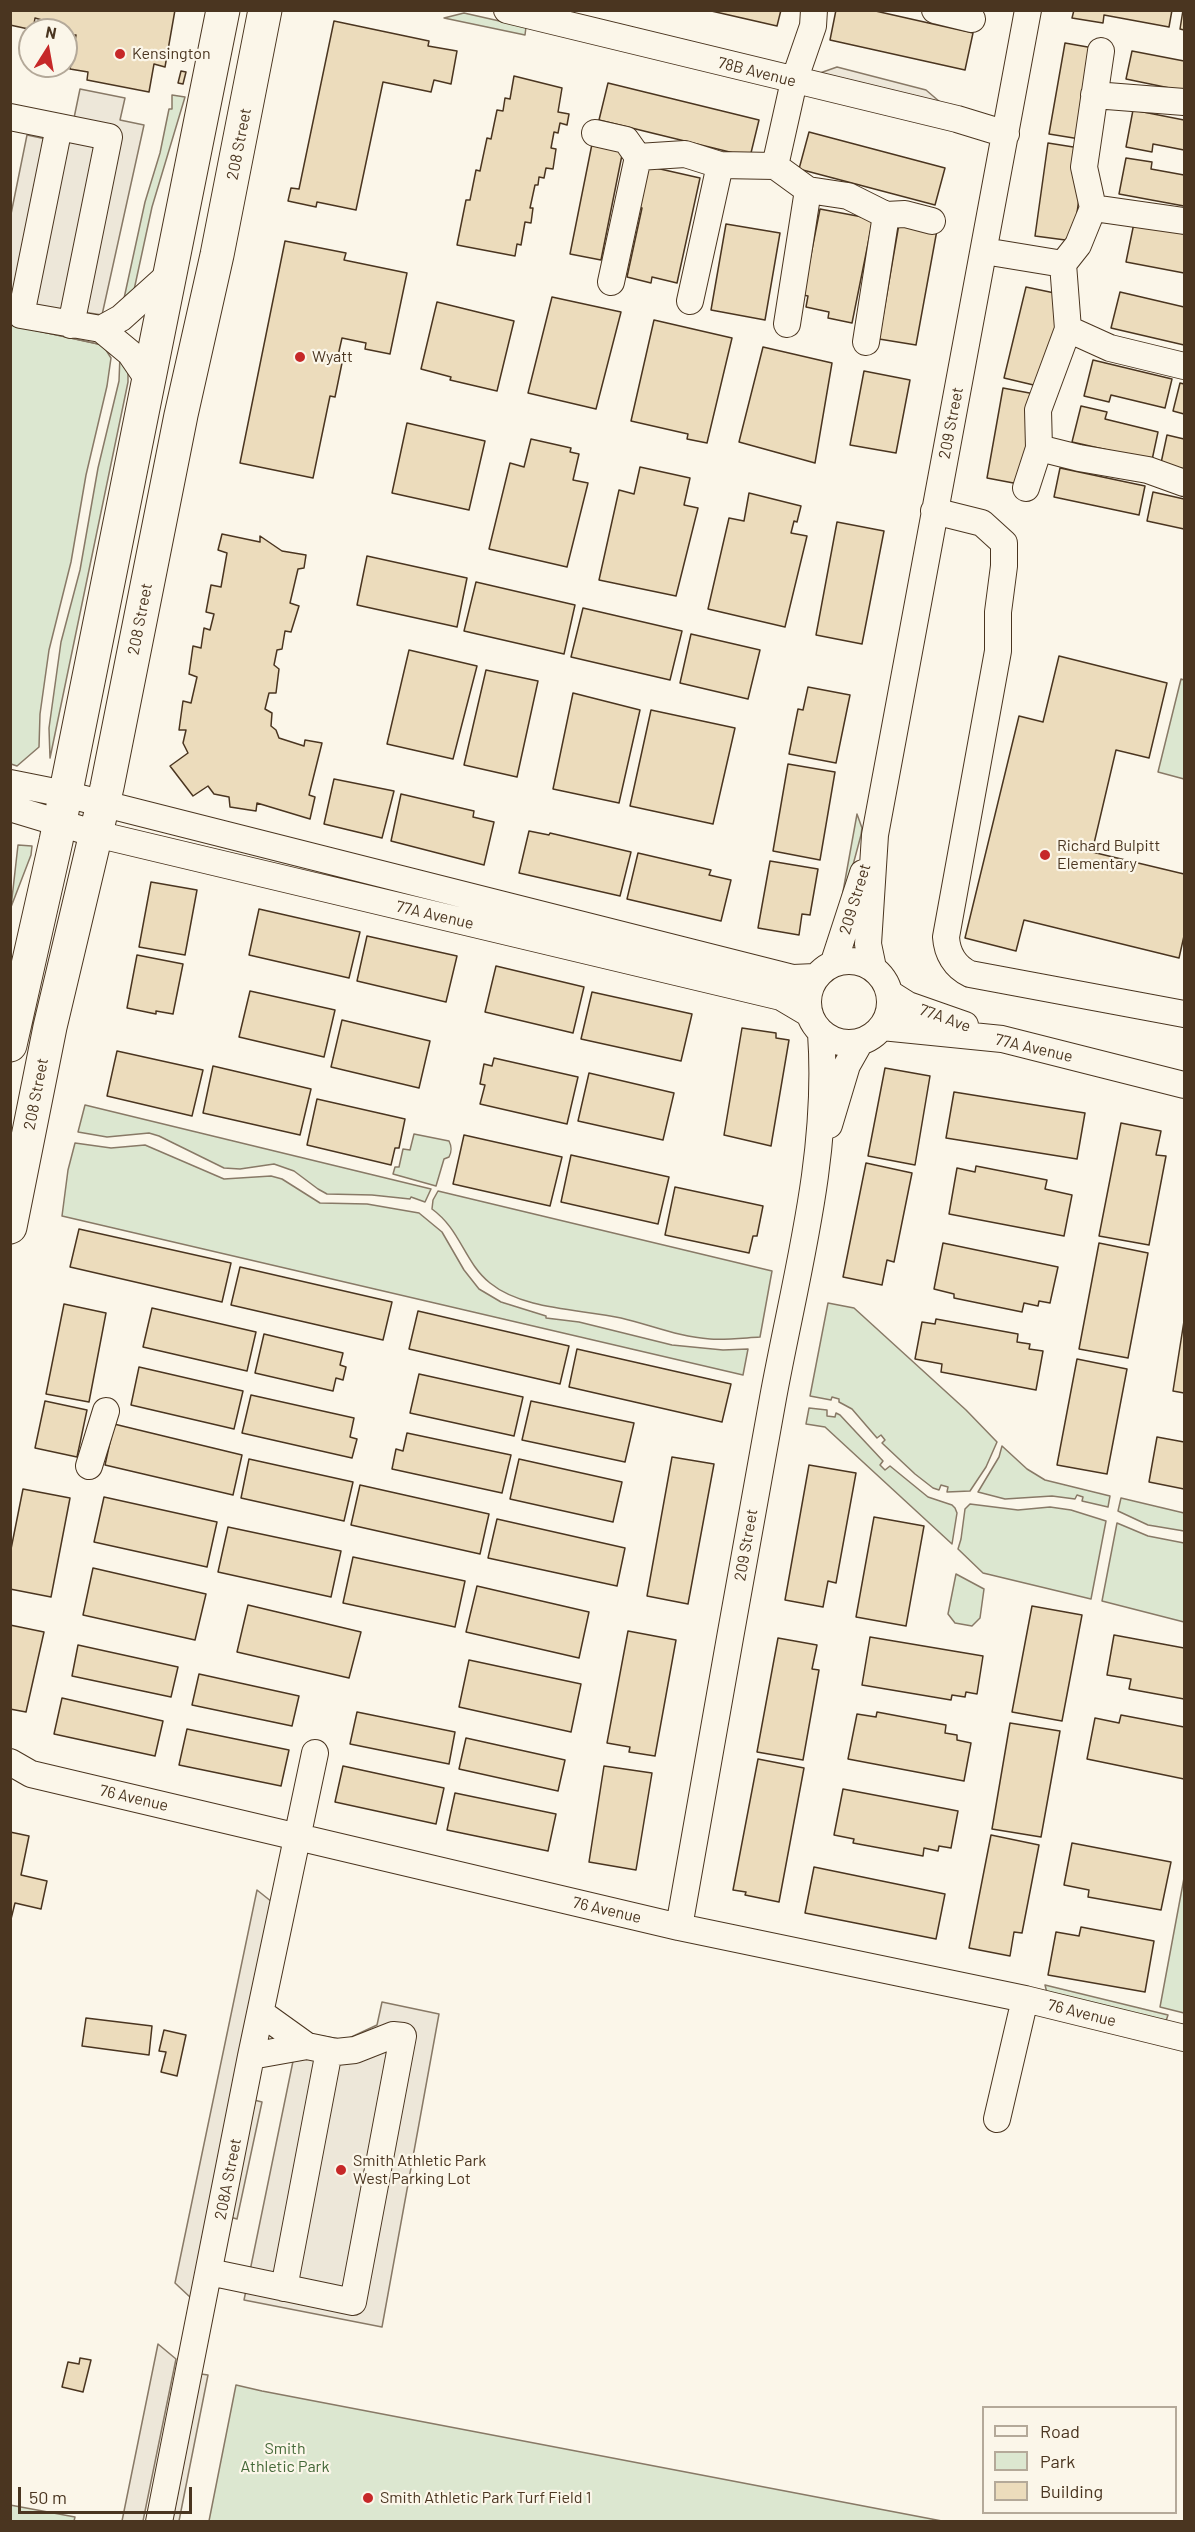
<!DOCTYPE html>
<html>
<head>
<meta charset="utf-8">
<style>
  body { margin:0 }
  #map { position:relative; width:1195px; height:2532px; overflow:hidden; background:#fbf6e9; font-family:Barlow,sans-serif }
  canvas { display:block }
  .frame { position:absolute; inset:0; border:12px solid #4a3520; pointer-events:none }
  .legend { position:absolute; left:982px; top:2406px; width:195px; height:108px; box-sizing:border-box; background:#fbf6e9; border:2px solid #b4a999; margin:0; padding:8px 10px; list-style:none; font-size:18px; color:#4a3520 }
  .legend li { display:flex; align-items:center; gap:12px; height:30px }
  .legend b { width:30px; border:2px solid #b4a999 }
  .north { position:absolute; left:18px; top:18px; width:60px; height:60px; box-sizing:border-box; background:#fbf6e9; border:2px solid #b4a999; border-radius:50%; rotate:11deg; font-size:16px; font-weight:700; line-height:24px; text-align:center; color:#4a3520 }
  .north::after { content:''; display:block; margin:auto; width:21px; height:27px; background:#c62828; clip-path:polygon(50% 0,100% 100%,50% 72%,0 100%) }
  .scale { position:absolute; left:18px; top:2487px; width:174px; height:27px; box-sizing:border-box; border:3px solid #4a3520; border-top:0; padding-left:8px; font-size:18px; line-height:21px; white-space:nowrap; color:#4a3520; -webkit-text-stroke:4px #fbf6e9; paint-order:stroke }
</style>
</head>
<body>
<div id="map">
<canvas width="1195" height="2532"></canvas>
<div class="frame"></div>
<ul class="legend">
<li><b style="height:8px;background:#fbf6e9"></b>Road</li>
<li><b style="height:16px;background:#dce7d0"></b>Park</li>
<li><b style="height:16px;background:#ecdcbc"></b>Building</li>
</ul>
<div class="north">N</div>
<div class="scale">50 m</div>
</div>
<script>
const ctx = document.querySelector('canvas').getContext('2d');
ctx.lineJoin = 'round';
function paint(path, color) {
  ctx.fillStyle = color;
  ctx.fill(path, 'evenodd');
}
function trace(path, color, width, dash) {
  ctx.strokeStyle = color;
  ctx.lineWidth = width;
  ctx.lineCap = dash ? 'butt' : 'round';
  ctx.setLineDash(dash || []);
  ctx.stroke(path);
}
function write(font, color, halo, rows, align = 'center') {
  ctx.font = font + ' Barlow,sans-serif';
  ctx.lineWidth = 4.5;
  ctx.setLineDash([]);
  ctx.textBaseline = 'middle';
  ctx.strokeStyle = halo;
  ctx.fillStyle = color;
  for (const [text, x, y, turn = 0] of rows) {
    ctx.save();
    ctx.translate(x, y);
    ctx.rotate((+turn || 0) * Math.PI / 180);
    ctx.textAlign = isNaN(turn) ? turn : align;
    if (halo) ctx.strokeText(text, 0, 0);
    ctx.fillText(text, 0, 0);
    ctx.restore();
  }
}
const green = new Path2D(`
  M464,13L526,27L525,35L444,18Z
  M172,95L185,97L152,207L134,290L123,303L145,202L160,153L169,109H172Z
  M11,325L107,346L106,350L111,358L107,386L86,475L71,562L49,650L40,714L39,747L17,766L11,764Z
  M120,355L128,367V382L50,758L49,728L61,642L80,570L98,468L119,381Z
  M1181,679L1184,680V779L1158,772Z
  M857,814L862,828L861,835L837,925Z
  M18,845L32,846L31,855L11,907Z
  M85,1105L431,1189L425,1202L411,1197L410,1199L372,1195L327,1194L318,1189L294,1171L274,1164L240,1169L224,1168L159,1136L149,1133L107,1137L78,1132Z
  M414,1134L449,1141C452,1147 452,1151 449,1157L444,1159L436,1186L393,1174L395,1167H399L403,1149L410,1150Z
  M75,1143L111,1148L145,1145L224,1179L271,1176L282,1179L320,1203L367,1204L419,1213L442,1232L464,1270L479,1289L501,1302L546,1316V1318L579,1322L672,1345L723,1350L748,1349L743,1375L62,1216L68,1170Z
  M438,1191L772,1271L760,1337C743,1338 726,1340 710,1339C679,1337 651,1325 621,1318C581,1309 523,1310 490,1283C464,1262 461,1230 432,1209L433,1200Z
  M828,1303L854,1308L966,1410L997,1442L986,1467L970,1491L947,1492L948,1487L941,1485L939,1490L933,1488L915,1474L882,1443L885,1440L881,1435L877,1438L852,1409L839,1402V1399L832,1397L831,1400L810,1396Z
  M809,1408L827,1410V1416L835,1417L836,1413L840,1415L883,1461L880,1465L885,1470L890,1466L928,1497L952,1505L955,1508L957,1513L952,1544L825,1427L806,1424Z
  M1002,1446L1027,1469L1045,1480L1110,1496L1108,1507L1082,1501L1083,1497L1077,1495L1075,1499L1052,1496L1005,1499L978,1492L999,1457Z
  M1121,1498L1184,1513V1531L1148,1525L1118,1511Z
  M970,1504L1018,1510L1050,1507L1071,1510L1106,1521L1091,1599L983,1573L958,1549L961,1539L965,1509Z
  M1117,1523L1148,1536L1184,1543V1622L1102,1601Z
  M956,1574L984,1589L980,1618L972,1626L955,1623L948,1614Z
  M1184,1878V2013L1160,2007Z
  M1045,1985L1168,2015L1166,2021L1047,1993Z
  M236,2385L262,2391L942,2521H209Z
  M10,2505L75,2517L74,2521H11Z`);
paint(green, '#dce7d0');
trace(green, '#887966', 1.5);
const parking = new Path2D(`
  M837,67L926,90L940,102L820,73Z
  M80,89L125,98L120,120L144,125L102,315L83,312L103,345L11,325V214L27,135L46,139L74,118Z
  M257,1890L272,1902L191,2298L175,2283Z
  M382,2002L439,2014L382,2327L244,2300L299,2032L345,2040L377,2025Z
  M254,2100L262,2102L237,2219L230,2217Z
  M158,2344L176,2359L143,2521H122Z
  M201,2374L208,2375L179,2521L172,2522Z`);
paint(parking, '#ede7d9');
trace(parking, '#887966', 1.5);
const building = new Path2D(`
  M10,10H175L165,67L154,64L149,92L87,80L88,72L70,69L76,35H72L70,43H66V30H41L42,20L35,18L33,30L10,25Z
  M707,10H781L777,26Z
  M836,10H871L973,33L965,70L830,40Z
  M1074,10H1172L1169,27L1104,15L1103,23L1072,18Z
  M1183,10H1184V30L1180,29Z
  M334,21L429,41L428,46L457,51L451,84L434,80L431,92L383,82L356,210L317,202L316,207L288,201L291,188L299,189Z
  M1065,43L1099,49L1086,140L1049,134Z
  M1132,51L1184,61V91L1126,79Z
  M181,71L186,72L183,84L178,83Z
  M514,76L562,88L558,112L569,114L567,125L560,123L558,133L554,132L551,148L556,149L553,169L546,168L544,178L539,177L538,185H535L530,208H533L531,223L525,222L521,245L517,244L515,256L457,245L466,200H470L476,170L480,171L487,138L491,139L497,110L503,111L505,98L510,99Z
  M608,83L759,120L750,157L599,120Z
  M1133,110L1184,120V150L1153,144L1152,152L1126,147Z
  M809,132L945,168L935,205L799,169Z
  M1048,143L1086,149L1073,241L1035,236Z
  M592,144L623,150L601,260L570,254Z
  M1126,158L1152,162L1151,169L1184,175V206L1119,194Z
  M647,166L700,178L677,283L652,277L651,283L627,277L642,208L637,207Z
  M820,209L873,219L852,323L828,318L829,312L806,307L808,296L803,295Z
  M1134,223L1184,233V273L1126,262Z
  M726,224L780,233L765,320L711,310Z
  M899,224L937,230L916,345L879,339Z
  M285,241L346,253L344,260L407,273L390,354L365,349L366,343L342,338L337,360L342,363L335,397L330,396L313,478L240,463Z
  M1026,287L1064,295L1042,387L1004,378Z
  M1120,292L1184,307V345L1111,328Z
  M552,297L621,312L596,409L528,393Z
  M437,302L514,321L497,391L450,380L451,377L421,369Z
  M654,320L732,338L707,443L687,439L688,434L631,421Z
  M763,347L832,363L815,463L739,442Z
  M1093,360L1172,379L1165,408L1111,395L1109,402L1084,396Z
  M864,371L910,380L896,453L850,445Z
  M1180,383L1184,384V414L1173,411Z
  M1003,388L1040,395L1024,485L987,478Z
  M1081,406L1107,412L1105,419L1158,432L1152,460L1072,442Z
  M407,423L485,441L469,510L392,493Z
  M1167,435L1184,439V469L1161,463Z
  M531,439L571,448L570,452L579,454L573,480L588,483L567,567L489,549L510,463L524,467Z
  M640,467L690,478L684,505L698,508L676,596L599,580L619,490L634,494Z
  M1060,468L1145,486L1139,515L1054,497Z
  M1153,492L1184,499V529L1147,521Z
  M749,493L801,506L797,522L794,521L791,533L807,536L785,627L708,609L729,518L744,521Z
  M837,522L884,531L862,644L816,635Z
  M222,534L260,542V536L282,551L306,555L304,568L298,569L290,603L299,606L291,632L285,631L282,649L277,650L274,665L279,669L276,693H269L265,709L272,713L271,726L276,730L279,738L304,746L305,740L322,743L309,795L315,797L310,819L257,803L256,811L230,807L229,797L214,794L208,786L193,796L170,766L188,753L183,743L186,730H179L183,701L191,703L197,677L189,674L193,646L201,648L204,628L210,630L214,614L206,612L211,585L221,587L227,553L218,550Z
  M367,556L467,578L457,627L357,605Z
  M476,582L575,605L564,654L464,631Z
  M583,608L682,631L670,680L571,657Z
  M691,634L760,650L748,699L680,683Z
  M409,650L477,666L453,759L387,744Z
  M1059,656L1167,683L1149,758L1116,750L1092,852L1184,874V936L1179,958L1024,920L1016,951L965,938L1019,716L1043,722Z
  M486,670L538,681L517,777L464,765Z
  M808,687L850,695L836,763L789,754L798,709L803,710Z
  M573,693L640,710L619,803L553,789Z
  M651,710L735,728L713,824L630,806Z
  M788,764L835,772L820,860L773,851Z
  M334,779L394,791L382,838L324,824Z
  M401,794L474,811L473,817L494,822L484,865L391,841Z
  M529,831L549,835L550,833L631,852L620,896L519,873Z
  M638,853L711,870L709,875L731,880L721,921L627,899Z
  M770,861L818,869L810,915L802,914L799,935L758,928Z
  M151,882L197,890L185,955L139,947Z
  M259,909L360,932L349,978L249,955Z
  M367,936L457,956L446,1002L357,981Z
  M137,955L183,964L173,1014L156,1011V1014L127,1008Z
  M496,966L584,987L573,1033L485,1012Z
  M250,991L335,1010L324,1057L239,1037Z
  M592,992L692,1014L681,1061L581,1039Z
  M342,1020L430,1041L419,1088L331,1067Z
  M742,1028L776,1033V1038L789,1040L771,1146L724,1135Z
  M117,1051L203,1070L192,1116L107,1096Z
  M494,1058L578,1077L567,1124L480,1104L485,1085L480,1084L484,1064L492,1066Z
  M213,1066L311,1089L300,1135L203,1113Z
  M885,1068L930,1076L915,1165L868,1156Z
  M589,1073L674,1093L663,1140L578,1121Z
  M954,1092L1085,1113L1077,1159L946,1138Z
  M317,1099L405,1119L399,1148H395L391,1165L307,1145Z
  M1121,1123L1161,1131L1156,1155L1166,1156L1149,1245L1099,1236Z
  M464,1135L562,1157L550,1206L453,1184Z
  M571,1155L669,1177L658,1224L561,1202Z
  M866,1163L912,1173L894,1262L887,1260L882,1285L843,1277Z
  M976,1166L1047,1180L1045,1189L1072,1195L1064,1236L949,1214L957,1168L975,1172Z
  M675,1187L763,1206L757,1236H753L749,1253L665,1235Z
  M79,1229L231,1263L222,1302L70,1267Z
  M943,1243L1058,1267L1050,1303L1039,1301L1038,1306L1024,1303L1022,1312L954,1298V1294L934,1289Z
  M1099,1243L1148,1253L1128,1358L1079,1349Z
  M240,1267L392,1302L383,1340L231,1305Z
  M64,1304L106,1313L89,1402L46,1394Z
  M152,1308L256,1332L247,1371L143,1347Z
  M418,1311L569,1346L560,1384L409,1349Z
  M936,1319L1018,1334L1017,1342L1030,1344L1029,1349L1043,1351L1036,1390L941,1372L942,1364L915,1359L922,1322L935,1324Z
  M1184,1321V1393L1173,1391Z
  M264,1334L343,1353L340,1365L346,1367L343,1380L336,1378L333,1391L255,1373Z
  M577,1349L731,1384L722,1422L569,1387Z
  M1077,1359L1127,1369L1107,1474L1057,1465Z
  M139,1367L243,1391L234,1429L131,1405Z
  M419,1374L523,1397L514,1436L410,1413Z
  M251,1395L354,1418L350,1437L357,1439L352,1458L242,1433Z
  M45,1401L87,1410L77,1457L35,1448Z
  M531,1401L634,1423L625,1462L522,1440Z
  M114,1424L242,1455L233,1495L105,1465Z
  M407,1433L511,1455L502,1493L392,1469L396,1449L403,1451Z
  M1157,1437L1184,1442V1489L1149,1482Z
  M672,1457L714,1464L688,1604L647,1596Z
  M249,1459L353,1482L344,1521L241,1498Z
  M519,1459L622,1482L613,1522L510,1499Z
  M809,1465L856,1473L836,1583L828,1581L823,1607L785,1600Z
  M360,1485L489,1514L480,1554L351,1525Z
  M23,1489L70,1498L51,1597L10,1589V1554Z
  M104,1497L217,1522L207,1567L94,1542Z
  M874,1517L924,1526L906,1626L856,1617Z
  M497,1519L625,1548L617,1586L488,1558Z
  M228,1527L341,1551L331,1597L218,1572Z
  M353,1557L465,1581L455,1627L343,1603Z
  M93,1568L206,1594L195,1640L83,1615Z
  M477,1586L589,1612L579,1658L466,1632Z
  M248,1605L361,1632L349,1678L237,1652Z
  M1032,1606L1082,1615L1062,1721L1012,1712Z
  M10,1625L44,1632L26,1712L10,1709Z
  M628,1631L676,1640L655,1756L629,1752L630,1747L607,1743Z
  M1114,1635L1184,1648V1699L1129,1689L1131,1679L1107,1675Z
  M870,1637L983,1656L977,1694L966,1692L965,1697L952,1695L951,1700L862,1685Z
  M778,1638L817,1645L812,1669L819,1670L803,1760L757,1752Z
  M78,1645L178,1667L171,1697L72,1676Z
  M469,1660L581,1684L571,1732L459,1707Z
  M199,1674L299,1696L292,1726L192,1705Z
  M62,1698L163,1721L155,1756L54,1734Z
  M357,1712L455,1732L449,1764L350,1744Z
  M877,1712L946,1725L945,1733L957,1735V1740L971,1743L964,1781L848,1759L857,1714L876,1717Z
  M1121,1715L1184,1727V1779L1087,1759L1095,1718L1119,1723Z
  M1010,1723L1060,1731L1041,1837L992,1829Z
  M187,1729L289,1750L281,1786L179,1765Z
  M466,1738L565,1760L558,1791L459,1769Z
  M758,1759L804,1768L779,1902L745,1895L746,1892L733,1890Z
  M343,1766L444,1788L436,1824L335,1802Z
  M604,1766L652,1773L636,1870L589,1862Z
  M843,1789L958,1811L951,1848L939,1846L938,1851L924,1848L923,1856L853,1843L854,1839L834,1835Z
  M455,1793L556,1814L548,1851L447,1830Z
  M10,1832L29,1836L21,1875L47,1881L41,1909L15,1903L10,1923Z
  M991,1835L1039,1845L1022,1933L1014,1932L1010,1956L969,1948Z
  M1072,1843L1171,1862L1161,1910L1088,1897L1089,1890L1064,1885Z
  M814,1867L945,1894L936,1939L805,1913Z
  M1081,1927L1154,1941L1145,1992L1048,1975L1056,1932L1079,1936Z
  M86,2018L152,2026L149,2055L82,2046Z
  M164,2030L186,2035L177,2076L161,2072L166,2052L159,2051Z
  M80,2358L91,2360L83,2392L62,2387L68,2362L79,2364Z`);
paint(building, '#ecdcbc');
trace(building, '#4a3520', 1.5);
const minor = new Path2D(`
  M507,10L957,119L1006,134
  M935,10L972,19
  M1094,95L1184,102
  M10,117L109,137L71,325
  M59,127L21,315L101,329L130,353L149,381
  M595,133L626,140L638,157
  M775,166L808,190L787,324
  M808,190L848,196L886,215L866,342
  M1093,208L1184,221
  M886,215L905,214L932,221
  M984,251L1063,264L1078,245L1093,208L1084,167L1101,51
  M1063,264L1068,329
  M611,282L638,157L685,154L720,165
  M690,301L720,165L775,166L794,81L813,26L814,10
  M101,329L121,318L171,273
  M1039,448L1038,410L1068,329L1110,348L1184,366
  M1026,488L1039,448L1079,458L1148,470L1184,483
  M934,511L982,523L1004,543V566L998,612V651L946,937C947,953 955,967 970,974L1184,1014
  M10,783L65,794L793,978L815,977
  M10,808L96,834L781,997L808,1013
  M808 1002a41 41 0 1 1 82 0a41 41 0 1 1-82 0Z
  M834,962L863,873
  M873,968L868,944L875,835L1028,10
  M889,993L908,1005L965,1025
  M882,1027L1002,1039L1184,1085
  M829,1125L847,1065L860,1042
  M89,1466L106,1411
  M10,1762L31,1774L679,1927L1025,1999L1184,2038
  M679,1927C710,1751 741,1574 773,1398C795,1278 830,1157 821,1033
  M261,2013L307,2046
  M997,2119L1025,1999
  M209,2272L353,2302L403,2036L393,2035L355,2050L336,2052L307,2046L251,2056
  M284,2288L329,2051
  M159,2522L251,2056L315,1753`);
const major = new Path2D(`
  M10,1045L56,841L223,10
  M10,1227L50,1027L107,787L181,415L217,255L265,10`);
trace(minor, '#4a3520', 28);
trace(major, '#4a3520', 35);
trace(minor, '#fbf6e9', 26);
trace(major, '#fbf6e9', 33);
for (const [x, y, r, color] of [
  [120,54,6,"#c62828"],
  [300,357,6,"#c62828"],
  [1045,855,6,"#c62828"],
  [341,2170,6,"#c62828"],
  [368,2498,6,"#c62828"]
]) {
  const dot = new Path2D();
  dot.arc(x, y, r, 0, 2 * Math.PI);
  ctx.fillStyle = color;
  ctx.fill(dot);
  trace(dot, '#fbf6e9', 2);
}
write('16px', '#4a3520', '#fbf6e9', [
  ["Kensington",132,54],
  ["Wyatt",312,357],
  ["Richard Bulpitt",1057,846],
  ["Elementary",1057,864],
  ["Smith Athletic Park",353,2161],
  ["West Parking Lot",353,2179],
  ["Smith Athletic Park Turf Field 1",380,2498]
], 'left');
write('16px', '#4a3520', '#fbf6e9', [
  ["78B Avenue",757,72,14],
  ["208 Street",239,144,-79],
  ["209 Street",951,423,-79],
  ["208 Street",140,619,-79],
  ["209 Street",855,899,-73],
  ["77A Avenue",435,915,13],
  ["77A Ave",945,1018,20],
  ["77A Avenue",1034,1048,13],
  ["208 Street",36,1094,-79],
  ["209 Street",746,1545,-80],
  ["76 Avenue",134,1798,13],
  ["76 Avenue",607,1910,13],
  ["76 Avenue",1082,2013,14],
  ["208A Street",228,2179,-79]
]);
write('16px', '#436837', '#fbf6e9', [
  ["Smith",285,2449],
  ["Athletic Park",285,2467]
]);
</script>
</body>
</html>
